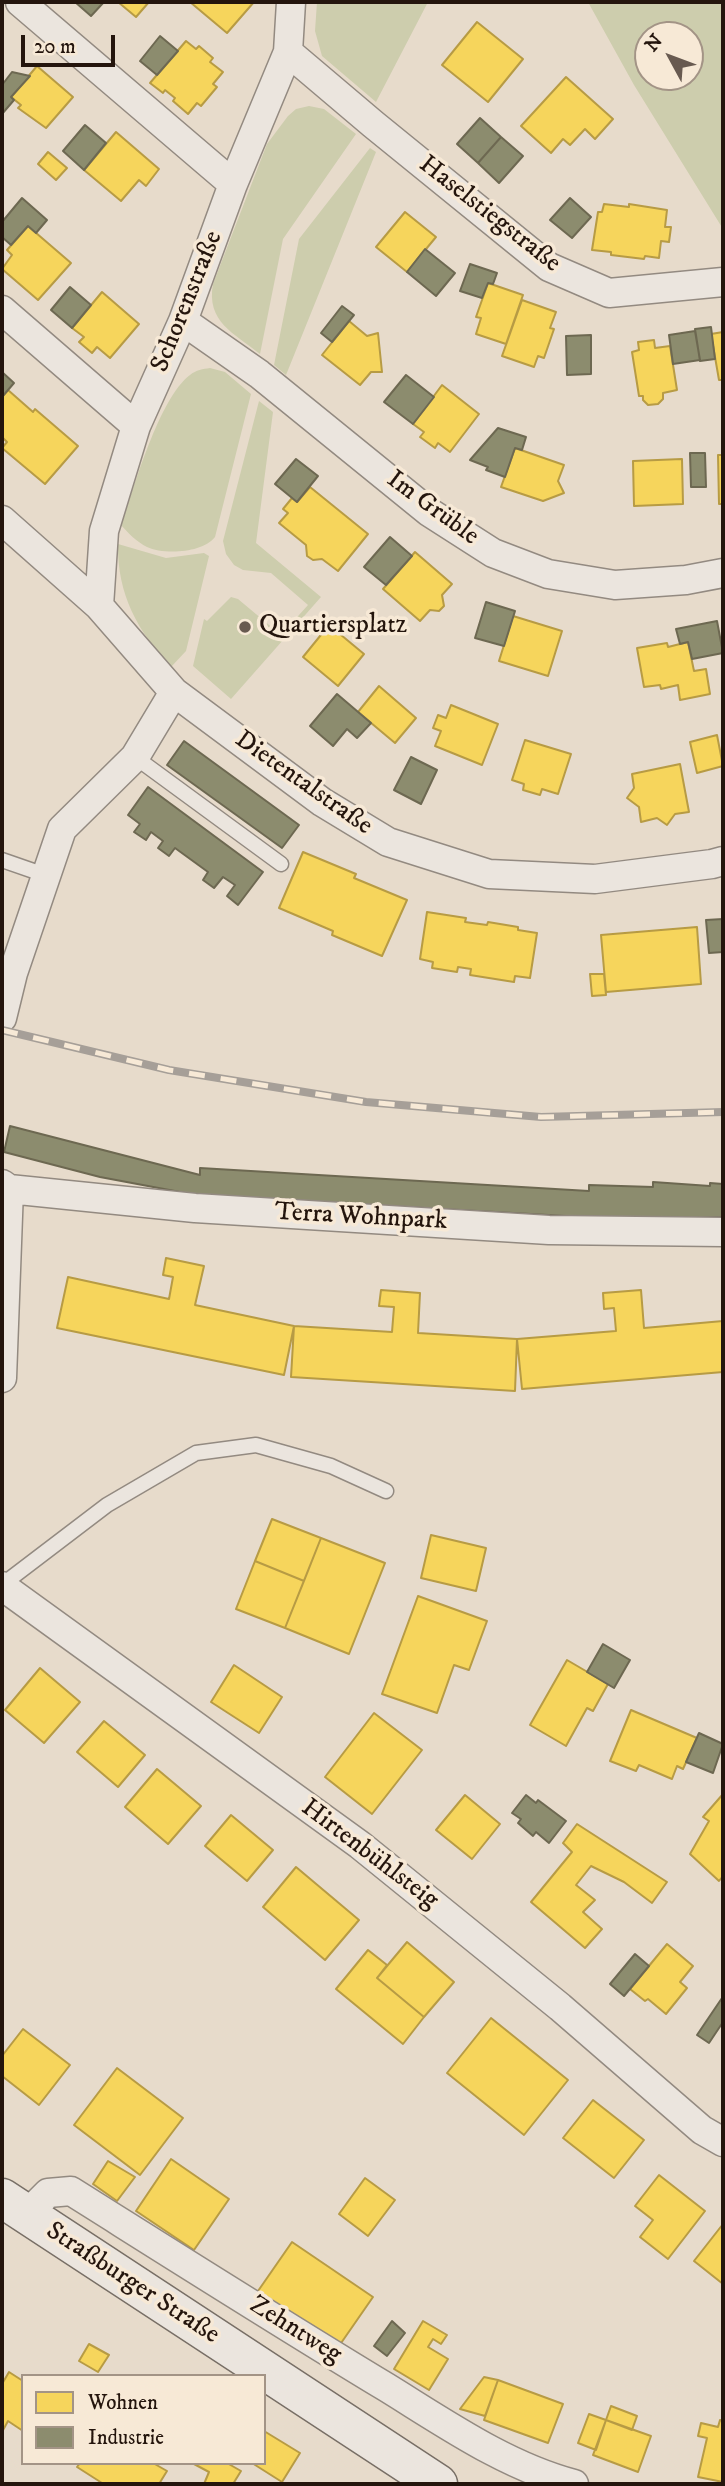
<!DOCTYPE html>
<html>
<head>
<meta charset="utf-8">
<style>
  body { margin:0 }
  #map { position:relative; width:725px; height:2486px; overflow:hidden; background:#e7dbcb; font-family:"IM FELL DW Pica",serif }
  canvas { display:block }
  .frame { position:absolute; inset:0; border:4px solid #24150d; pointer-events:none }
  .legend { position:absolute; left:21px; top:2374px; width:245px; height:91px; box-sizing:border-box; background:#f7e9d6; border:2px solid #a39486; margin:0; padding:9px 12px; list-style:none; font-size:21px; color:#24150d }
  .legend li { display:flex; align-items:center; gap:14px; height:35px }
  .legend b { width:35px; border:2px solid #a39486 }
  .north { position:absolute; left:634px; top:21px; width:70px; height:70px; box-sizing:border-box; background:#f7e9d6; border:2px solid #a39486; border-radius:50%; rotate:311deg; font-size:19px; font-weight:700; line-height:28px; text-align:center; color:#24150d }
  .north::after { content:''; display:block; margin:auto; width:24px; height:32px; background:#685a50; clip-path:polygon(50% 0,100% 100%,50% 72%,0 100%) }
  .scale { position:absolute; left:21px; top:35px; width:94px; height:32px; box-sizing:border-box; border:4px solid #24150d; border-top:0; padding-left:9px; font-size:21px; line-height:24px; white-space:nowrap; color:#24150d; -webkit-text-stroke:5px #f7e9d6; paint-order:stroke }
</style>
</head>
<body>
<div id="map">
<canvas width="725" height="2486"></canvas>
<div class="frame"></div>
<ul class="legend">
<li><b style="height:19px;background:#f6d55c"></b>Wohnen</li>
<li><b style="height:19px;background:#8c8c6e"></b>Industrie</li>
</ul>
<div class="north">N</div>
<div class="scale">20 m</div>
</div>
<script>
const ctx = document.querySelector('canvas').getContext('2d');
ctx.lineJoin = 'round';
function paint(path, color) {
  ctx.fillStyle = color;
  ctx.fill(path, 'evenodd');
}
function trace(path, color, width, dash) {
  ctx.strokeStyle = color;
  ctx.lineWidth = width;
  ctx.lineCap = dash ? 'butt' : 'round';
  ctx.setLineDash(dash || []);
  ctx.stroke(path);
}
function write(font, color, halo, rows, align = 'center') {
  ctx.font = font + ' "IM FELL DW Pica",serif';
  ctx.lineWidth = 7;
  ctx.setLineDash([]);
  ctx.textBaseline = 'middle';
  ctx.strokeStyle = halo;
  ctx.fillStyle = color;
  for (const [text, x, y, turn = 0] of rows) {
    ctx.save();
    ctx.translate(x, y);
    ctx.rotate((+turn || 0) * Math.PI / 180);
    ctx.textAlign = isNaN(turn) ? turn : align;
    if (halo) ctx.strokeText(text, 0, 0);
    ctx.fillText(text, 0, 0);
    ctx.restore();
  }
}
paint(new Path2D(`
  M317,2H428L376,102L322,56L315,31Z
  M588,2H723V229L634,85ZM690,35V77H648V35Z
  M309,106L324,109L356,134L283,239L260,354C234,333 206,322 213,284L267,144L288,116L296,109Z
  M370,148L376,152L286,375L274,365L299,239Z
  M210,368L225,372L251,394L215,537C203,553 164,555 147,547C137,542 128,533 121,525C134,488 159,398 190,375C196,370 203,369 210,368Z
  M259,401L273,412L256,543L321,597L231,699L193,666L204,619L207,621L231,597L238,599L281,635L308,605L271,573L243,570L234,565L226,554L223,541Z
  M118,544L166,558L204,553L209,556L186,651L171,667C138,632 117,594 118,544Z`), '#cdcdad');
const homes = new Path2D(`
  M118,2H149L136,17Z
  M190,2H254L227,33Z
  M477,22L523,59L488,102L442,65Z
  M186,41L196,49L199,46L213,58L210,62L223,72L213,84L217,87L201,106L197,103L188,114L173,101L175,98L165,90L163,93L150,83Z
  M37,66L73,97L46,128L18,108L21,105L11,97Z
  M566,77L613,119L595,139L585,129L570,145L563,139L551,153L521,126Z
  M116,132L159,169L146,186L139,180L121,201L84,170Z
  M48,152L67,168L56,180L38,164Z
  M604,204L629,207V204L667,210L665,227H671L669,242L661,241L659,258L645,256L644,259L611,255V252L592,250L598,212H602Z
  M405,212L436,237L407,272L376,247Z
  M28,226L71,263L38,300L2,269L12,255L7,250Z
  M488,283L523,295L506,344L476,334L481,318L476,317Z
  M102,292L139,324L110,358L97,347L92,353L79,342L84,337L72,328Z
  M522,300L556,312L550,328L554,329L544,358L538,356L534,367L502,356Z
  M349,321L367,336L378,333L382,372H371L360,385L322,355Z
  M723,332V380H719L711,334Z
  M654,340L655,348L670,346L677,390L663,393V399L658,404L648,405L643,400V396H639L632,352L639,350L638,342Z
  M442,385L479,414L450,452L438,443L435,448L420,437L424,432L413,424Z
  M8,390L33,412L35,409L78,446L45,484L2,448L7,442L2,437V397Z
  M515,448L564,465L558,481L564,493L543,501L501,487Z
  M718,455H723V504H719Z
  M682,459L683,504L634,506L633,461Z
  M310,487L368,534L338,571L322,559L313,560L307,556L306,545L279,523L288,513L283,509L292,498L297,502Z
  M415,552L452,584L442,595L444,606L439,611L430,610L420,621L383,589Z
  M513,616L562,631L548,676L499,661Z
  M329,625L364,654L338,686L303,657Z
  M688,642L694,671L706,669L710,694L680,700L678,685L661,689L660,685L644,687L637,648L667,643L668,647Z
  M379,686L416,718L395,743L358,712Z
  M451,705L498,724L482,765L435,746L441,731L433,728L438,715L446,718Z
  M717,735L723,766L697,773L690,742Z
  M525,740L571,754L558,794L542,789L540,795L523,790L524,784L512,780Z
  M680,764L689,812L675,814L667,825L657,818L641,822L639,807L627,798L634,788L632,774Z
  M303,852L356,874L354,878L407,900L382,956L332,935L333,931L279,908Z
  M427,912L466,918L465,922L487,925L488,922L518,927V930L537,933L530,978L515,976L514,982L470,975L471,969L458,967L457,972L432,968L433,962L420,959Z
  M697,927L701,984L606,992L601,935Z
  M590,974H604L606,995L592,996Z
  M166,1258L204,1266L195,1305L294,1326L284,1375L57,1328L68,1277L169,1299L173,1277L163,1275Z
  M381,1290L420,1293L418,1333L517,1339L515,1391L291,1377L294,1326L392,1332L394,1307L379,1306Z
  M641,1290L644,1328L723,1321V1372L522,1389L517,1339L616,1331L614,1308L604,1309L603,1293Z
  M272,1519L321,1538L304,1581L255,1561Z
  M431,1535L486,1548L476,1591L421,1578Z
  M321,1538L385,1563L349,1654L285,1628Z
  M255,1561L304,1581L285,1628L236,1609Z
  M418,1596L487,1621L469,1670L454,1665L437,1713L382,1694Z
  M567,1660L608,1684L593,1711L587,1708L566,1746L530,1725Z
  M234,1665L282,1697L259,1733L211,1702Z
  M40,1668L80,1702L44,1743L5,1710Z
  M631,1710L697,1738L683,1769L677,1766L672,1779L639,1765L636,1771L610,1761Z
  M374,1713L422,1750L372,1814L325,1777Z
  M104,1721L145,1755L118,1787L77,1752Z
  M157,1769L201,1806L168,1844L125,1807Z
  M723,1794V1876L719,1881L690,1854L709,1821L703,1817Z
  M465,1795L500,1824L472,1859L436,1830Z
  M231,1815L273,1850L247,1881L205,1846Z
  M577,1824L667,1882L652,1903L624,1882L591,1866L576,1885L595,1900L583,1912L602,1929L585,1948L531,1902L572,1852L563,1843Z
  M296,1867L359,1920L325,1960L263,1907Z
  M407,1942L454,1982L424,2017L377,1978Z
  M667,1944L693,1966L680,1982L687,1988L666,2014L648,1999L645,2001L630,1989Z
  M368,1950L387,1965L377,1978L424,2017L403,2044L336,1989Z
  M491,2018L568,2080L524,2135L447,2073Z
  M23,2029L70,2065L39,2105L2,2076V2056Z
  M117,2068L183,2118L140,2175L74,2125Z
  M593,2100L644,2140L614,2178L563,2138Z
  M171,2159L229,2199L194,2250L136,2211Z
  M108,2161L135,2177L117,2201L93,2184Z
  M659,2175L705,2211L668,2259L640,2237L653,2220L635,2206Z
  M365,2178L395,2200L368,2236L339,2214Z
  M723,2224V2284L694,2261Z
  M292,2242L373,2297L339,2346L258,2291Z
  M423,2321L447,2335L441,2344L433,2339L428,2347L448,2359L429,2390L394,2369Z
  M89,2344L109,2355L98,2372L79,2361Z
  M9,2372L23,2381V2431L8,2421L2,2432V2384Z
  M484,2377L498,2380L485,2416L460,2409Z
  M498,2380L563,2404L548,2443L484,2420Z
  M611,2406L637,2416L632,2430L606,2420Z
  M589,2414L606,2420L596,2450L578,2443Z
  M606,2420L651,2436L638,2472L593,2455Z
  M720,2420L723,2421V2482L698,2477L707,2438L698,2436L701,2423L718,2427Z
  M264,2431L300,2453L282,2482L252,2463H264Z
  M80,2463H153L167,2471L159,2484H101L102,2483L77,2467Z
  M227,2463L241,2471L233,2484H204L209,2472L194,2464Z`);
paint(homes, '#f6d55c');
trace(homes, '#b79b44', 2);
const industry = new Path2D(`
  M75,2H104L91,16Z
  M160,36L178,51L157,75L140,61Z
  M12,72L30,76L11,97L14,100L2,114V85Z
  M480,118L501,137L478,163L457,144Z
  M85,125L106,143L84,170L63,151Z
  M501,137L523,156L499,183L478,163Z
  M22,198L47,220L36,233L28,226L11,245L2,237V222Z
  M570,198L591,217L572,238L550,220Z
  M425,249L455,273L436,296L407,272Z
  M470,264L497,273L493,284L488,283L482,298L460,291Z
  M70,287L91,305L72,328L51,310Z
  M342,306L354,315L332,342L321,333Z
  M711,327L715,359L700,361L695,329Z
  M695,331L700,360L673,364L669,335Z
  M591,335V374L567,375L566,336Z
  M2,372L14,383L2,397Z
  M406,375L434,397L413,424L384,402Z
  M498,428L526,437L522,450L515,448L505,477L486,470L488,467L470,460Z
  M690,453H705L706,487H691Z
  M296,459L318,476L297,502L275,484Z
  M390,537L412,556L386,585L364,567Z
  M486,602L515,611L504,646L475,638Z
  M717,621L723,653L692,659L688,642L680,644L676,629Z
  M337,694L371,723L357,738L347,729L333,746L310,726Z
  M184,741L299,825L282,848L167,765Z
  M411,757L437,770L421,804L394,790Z
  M148,787L263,872L238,905L227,896L235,885L223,877L214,888L203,880L208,872L175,848L169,856L158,848L163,841L151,832L146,840L134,832L140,824L128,815Z
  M723,919V952L709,953L706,920Z
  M10,1126L200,1175V1168L589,1191V1185L653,1187V1182L710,1186V1183L723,1184V1217L636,1220L196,1195L100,1177L4,1152Z
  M603,1644L630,1660L614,1688L587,1672Z
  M699,1733L723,1744L713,1773L686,1762Z
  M526,1795L536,1803L538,1800L566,1821L549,1843L536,1832L533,1836L518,1823L521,1819L512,1813Z
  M635,1954L649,1966L624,1996L610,1984Z
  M722,1998L723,2022L709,2043L697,2035Z
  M392,2321L405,2333L387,2356L374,2346Z`);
paint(industry, '#8c8c6e');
trace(industry, '#6d6851', 2);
const lane = new Path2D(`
  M135,757L281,864
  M2,860L48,876
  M2,1585L107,1505L196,1453L256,1445L331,1466L386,1491`);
const street = new Path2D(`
  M20,2L233,184
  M288,52L373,124L549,267L609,293L723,282
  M2,310L136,426
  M183,321L259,374L429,512L493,553L548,574L615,585L686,580L723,573
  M2,520L99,606L174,692L322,802L388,842L489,874L595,879L712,864L723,861
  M99,606L104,531L136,426L183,321L233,184L288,52L291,2
  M2,1018L13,973L62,829L135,757L174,692
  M2,1184L9,1189L195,1208L549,1230L723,1232
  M2,1378L9,1189
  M2,1586L360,1845L560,2007L702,2130L723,2142
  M26,2215L48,2193L71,2191C176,2257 280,2323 386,2387C446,2424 506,2466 574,2484`);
const secondary = new Path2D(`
  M2,2198L438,2484`);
trace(lane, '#938a81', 17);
trace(street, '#938a81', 31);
trace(secondary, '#786f66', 41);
trace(lane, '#ebe5de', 14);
trace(street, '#ebe5de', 28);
trace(secondary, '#ebe5de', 38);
const rail = new Path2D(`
  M2,1030L169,1070L366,1102L541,1117L723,1112`);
trace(rail, '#a69f98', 8);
trace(rail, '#f7e9d6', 5, [16]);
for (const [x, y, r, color] of [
  [245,627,7,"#685a50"]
]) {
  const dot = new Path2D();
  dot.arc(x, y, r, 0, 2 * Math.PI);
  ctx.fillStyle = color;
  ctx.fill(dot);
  trace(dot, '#f7e9d6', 2.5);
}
write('26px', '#24150d', '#f7e9d6', [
  ["Haselstiegstraße",489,215,38],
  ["Schorenstraße",188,302,-68],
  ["Im Grüble",432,509,36],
  ["Dietentalstraße",303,784,35],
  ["Terra Wohnpark",361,1218,3],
  ["Hirtenbühlsteig",369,1855,37],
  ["Straßburger Straße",132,2284,33],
  ["Zehntweg",295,2331,32]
]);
write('26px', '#24150d', '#f7e9d6', [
  ["Quartiersplatz",259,627]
], 'left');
</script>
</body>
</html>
